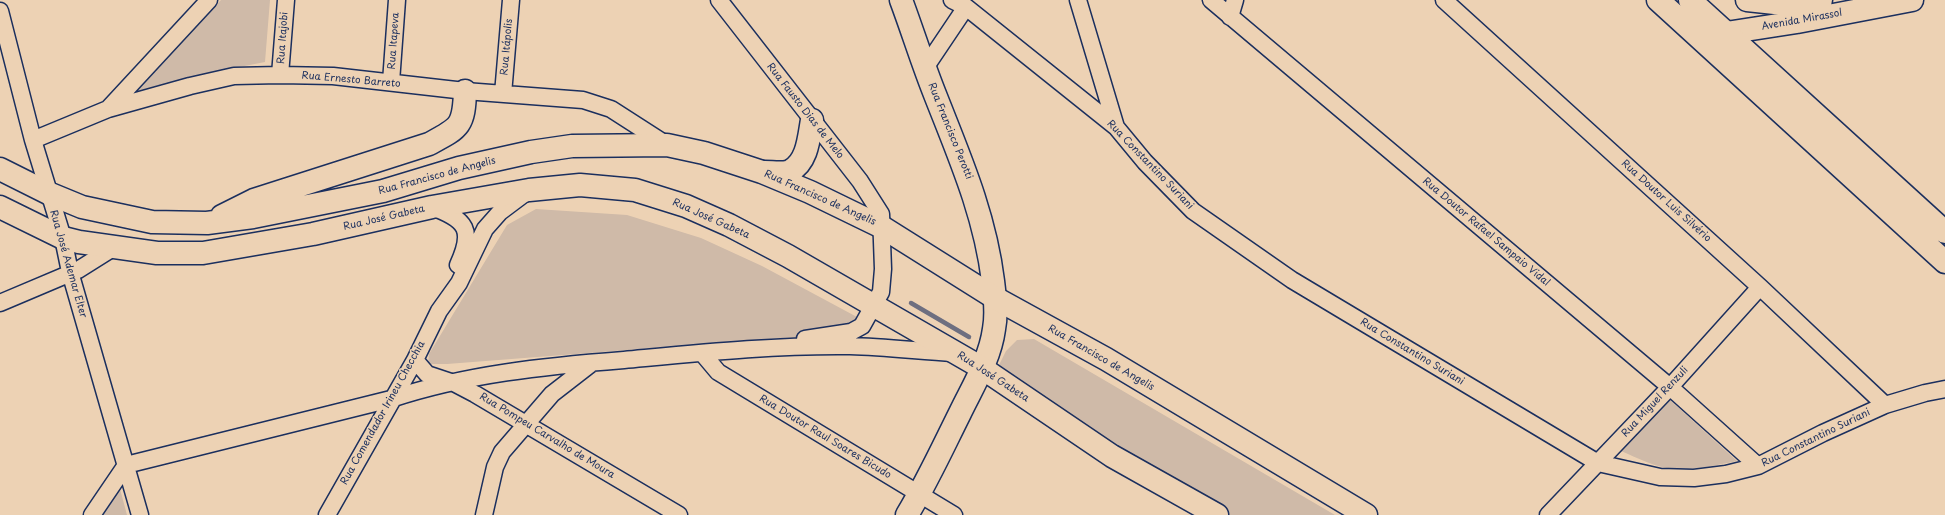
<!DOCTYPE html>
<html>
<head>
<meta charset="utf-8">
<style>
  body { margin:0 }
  canvas { display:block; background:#edd2b4 }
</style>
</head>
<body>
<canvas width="1945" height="515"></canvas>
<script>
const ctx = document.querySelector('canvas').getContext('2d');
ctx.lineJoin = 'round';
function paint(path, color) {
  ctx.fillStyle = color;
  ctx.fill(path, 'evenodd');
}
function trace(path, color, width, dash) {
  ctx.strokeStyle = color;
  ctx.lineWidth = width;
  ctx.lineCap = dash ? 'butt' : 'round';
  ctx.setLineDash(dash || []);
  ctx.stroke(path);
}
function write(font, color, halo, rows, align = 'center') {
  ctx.font = font + ' "Playpen Sans",sans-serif';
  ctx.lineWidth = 3;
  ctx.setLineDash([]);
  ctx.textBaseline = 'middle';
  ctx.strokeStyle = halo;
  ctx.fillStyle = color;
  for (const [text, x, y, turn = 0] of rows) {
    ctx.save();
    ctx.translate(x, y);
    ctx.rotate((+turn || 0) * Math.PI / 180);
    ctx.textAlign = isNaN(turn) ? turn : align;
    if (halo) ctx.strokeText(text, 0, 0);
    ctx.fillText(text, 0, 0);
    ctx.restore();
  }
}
paint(new Path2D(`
  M221,0H270L265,62L198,75L133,92Z
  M536,209L627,215L701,238L762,266L857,317L853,326L834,334L447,364H428L429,354L507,225Z
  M1034,339L1335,515H1228L1000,383L995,373L1006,351L1017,340Z
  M1670,400L1737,461C1717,465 1696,470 1675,469C1656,468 1638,458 1621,451Z
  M119,485L127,515H100Z`), '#cfbaa8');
trace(new Path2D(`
  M911,303L969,337`), '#6e6f80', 4.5);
const street = new Path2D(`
  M719,0L860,181L881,214L883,269L881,292L862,326L851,332L805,339
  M952,0L966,7L1116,127L1145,162L1193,211L1292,280L1598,463L1660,477L1694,478L1726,474L1758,466L1823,433L1885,405L1925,393L1945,389
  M1078,0L1116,127
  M1211,0L1670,387L1758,466
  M1444,0L1760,287L1885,405
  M0,11L33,140L63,238L70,272L140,515
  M1230,17L1235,0
  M925,68L966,7
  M280,75L286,0
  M391,82L397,0
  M503,94L511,0
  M108,109L209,0
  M33,140L108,109L190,86L234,76L280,75L333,76L465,91L583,100L611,109L667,145
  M432,207C467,220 474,230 458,265
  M0,303L78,270L113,248
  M702,353L718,372L954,515
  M415,360L427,374L454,383L475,394L679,515
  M126,465L391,399C466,374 546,366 624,360C699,353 775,345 850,346C885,347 919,351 953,353
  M92,515L126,465
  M327,515L415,360L439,311L459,283L485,229L500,212L528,191
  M484,515L495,467L502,452L552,394L592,363
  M1548,515L1670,387L1760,287`);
const secondary = new Path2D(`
  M901,0C913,32 923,65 936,97C960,158 985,215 993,281C995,297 997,314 994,329C990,359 973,386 960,413C943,447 927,482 907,515
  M1747,0L1784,4L1821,0
  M1710,32L1726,33L1797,22L1912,0`);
const primary = new Path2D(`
  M1658,0L1945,262
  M1690,0L1945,232
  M0,169L48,193L82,207L152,222L207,223L253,217L383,191L459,168L531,152L572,146L667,145L704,153L762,172L810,192L882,227L995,298L1106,359L1366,515
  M765,172C773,172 783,174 790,171C808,162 809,136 812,120
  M0,207L63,238L79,242L157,253H203L313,234L432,207L529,190L580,185L635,190L686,206L729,225L788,256L982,368L1112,456L1217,515
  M222,216L254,200L429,144C459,128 464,127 465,91`);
trace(street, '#1b2f5e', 19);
trace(secondary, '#1b2f5e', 25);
trace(primary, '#1b2f5e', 25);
trace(street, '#edd2b4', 16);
trace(secondary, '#edd2b4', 22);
trace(primary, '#edd2b4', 22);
write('10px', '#1b2f5e', '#edd2b4', [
  ["Avenida Mirassol",1802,20,-10],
  ["Rua Itajobi",283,38,-86],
  ["Rua Itapeva",394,41,-86],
  ["Rua Itápolis",507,47,-85],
  ["Rua Ernesto Barreto",351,80,5],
  ["Rua Fausto Dias de Melo",805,111,52],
  ["Rua Francisco Perotti",950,131,68],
  ["Rua Constantino Suriani",1150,165,46],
  ["Rua Francisco de Angelis",437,176,-15],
  ["Rua Francisco de Angelis",820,198,24],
  ["Rua Doutor Luis Silvério",1666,201,42],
  ["Rua José Gabeta",384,218,-13],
  ["Rua José Gabeta",711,219,24],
  ["Rua Doutor Rafael Sampaio Vidal",1486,232,40],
  ["Rua José Ademar Elter",68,264,74],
  ["Rua Constantino Suriani",1412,352,31],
  ["Rua Francisco de Angelis",1101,358,30],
  ["Rua José Gabeta",993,377,33],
  ["Rua Miguel Renzuli",1655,402,-47],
  ["Rua Comendador Irineu Checchia",383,413,-61],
  ["Rua Pompeu Carvalho de Moura",547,436,31],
  ["Rua Doutor Raul Soares Bicudo",825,437,31],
  ["Rua Constantino Suriani",1816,438,-26]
]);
</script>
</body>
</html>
